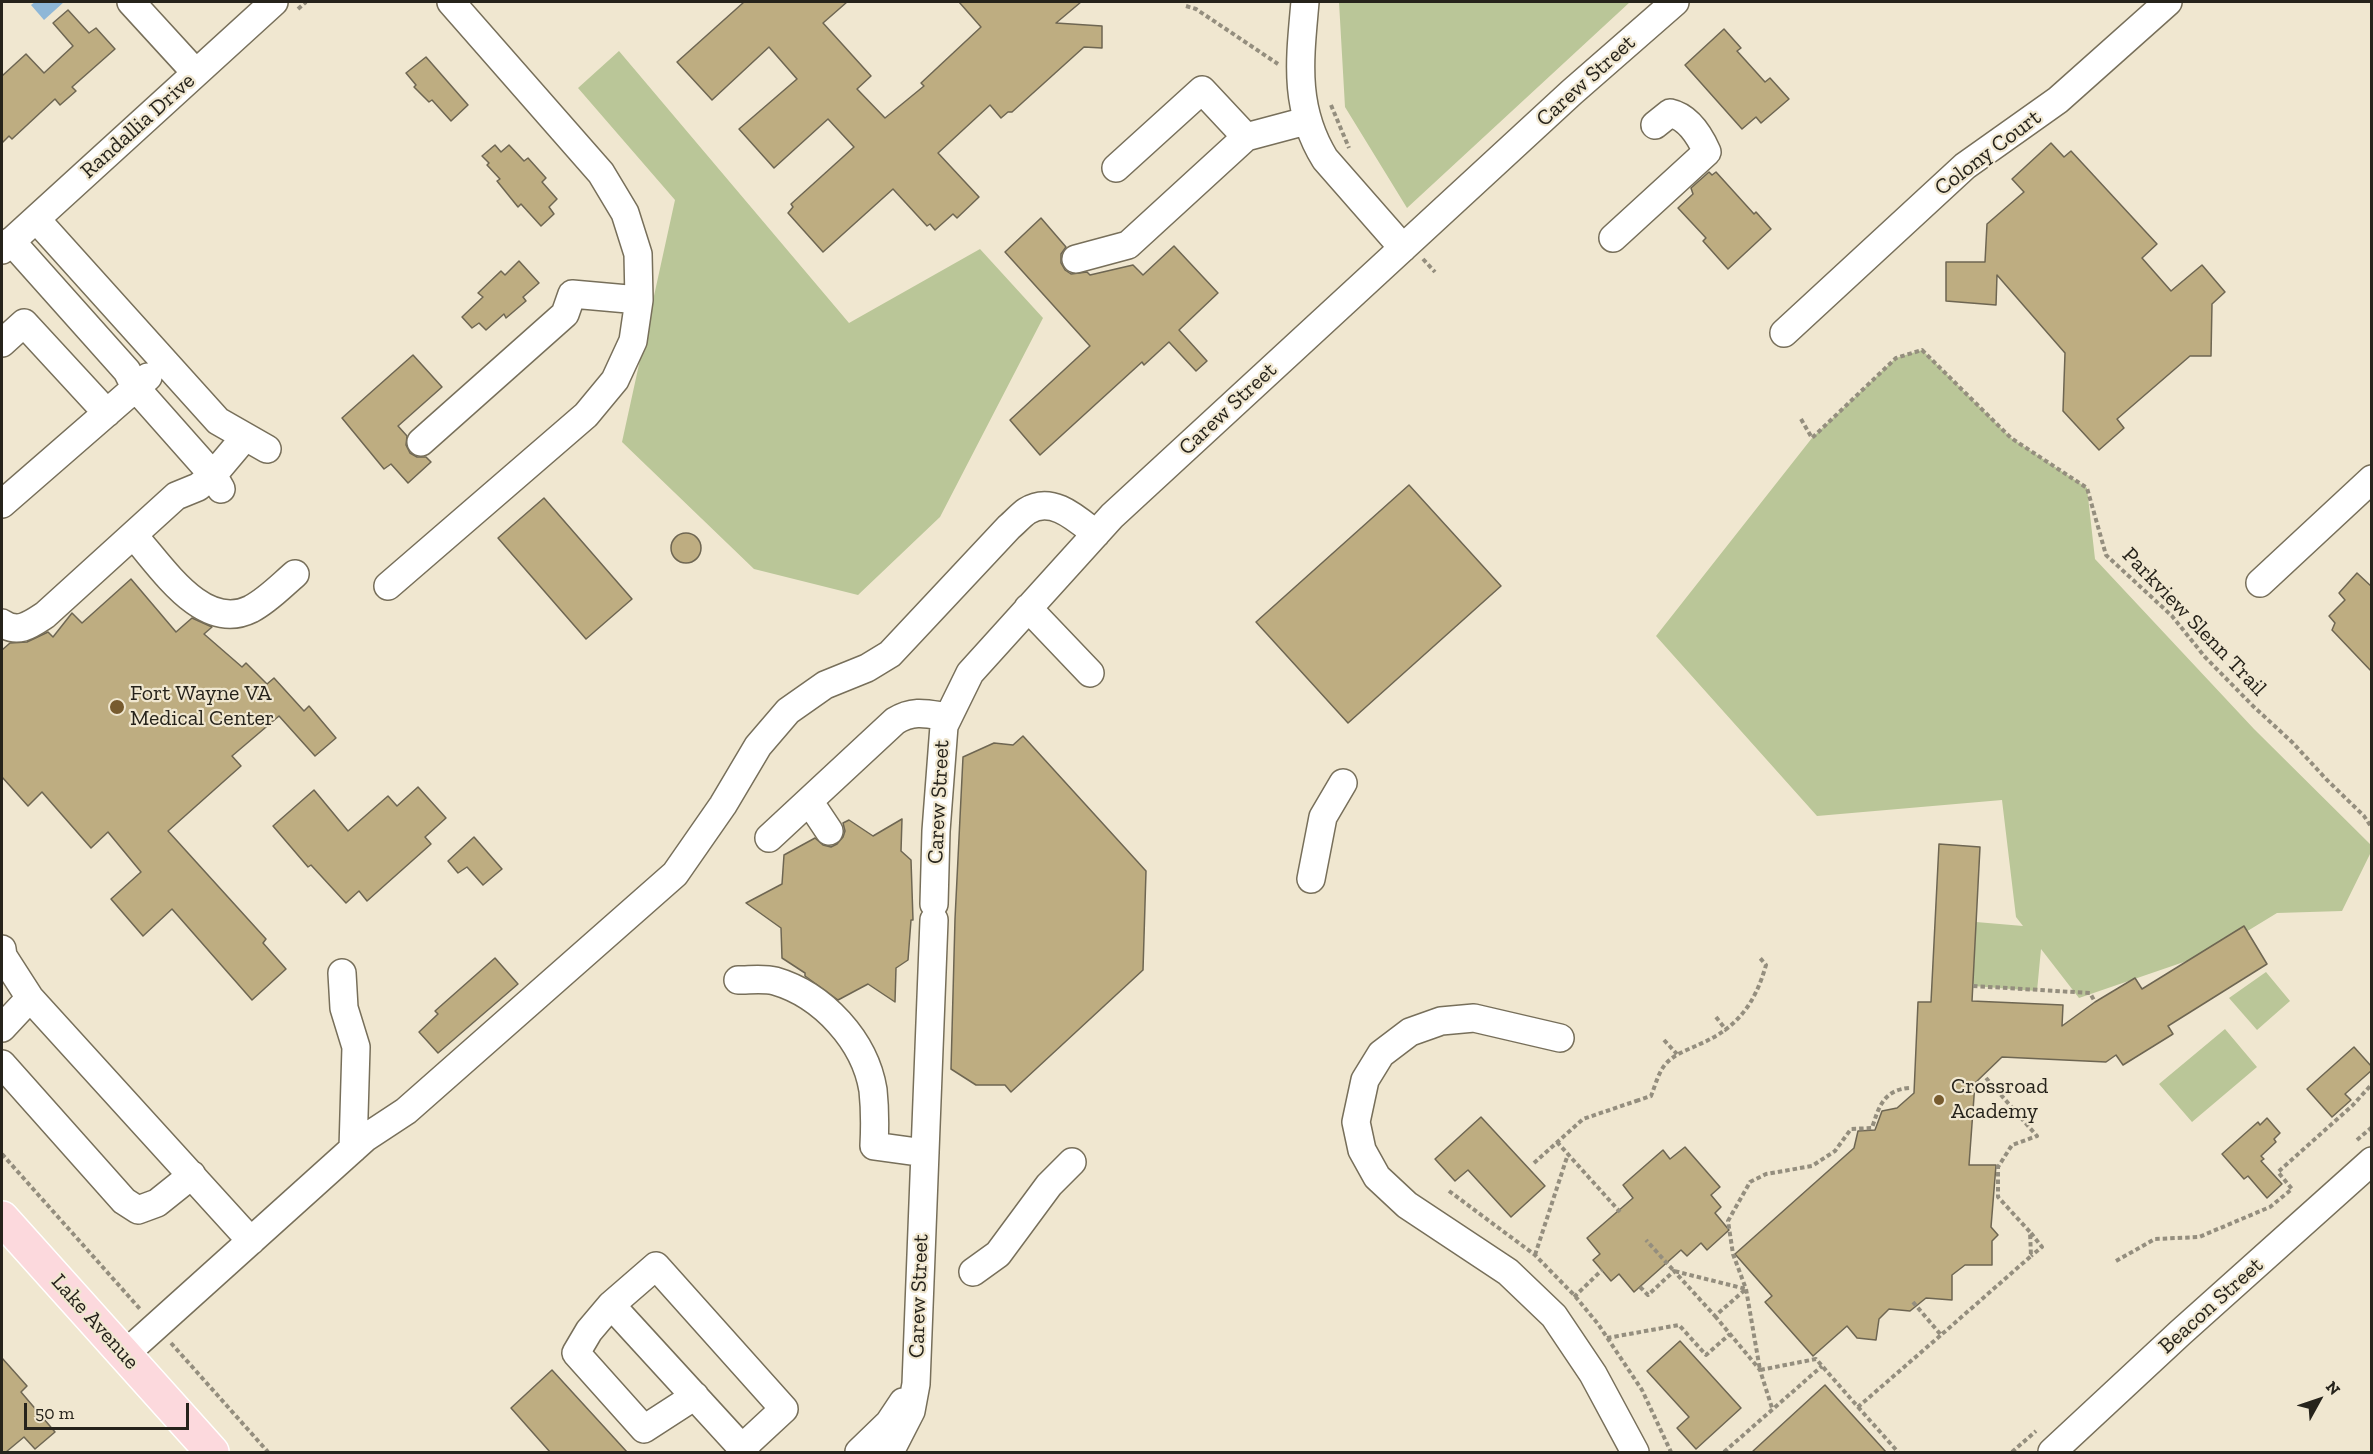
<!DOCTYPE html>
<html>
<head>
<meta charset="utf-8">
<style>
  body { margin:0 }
  #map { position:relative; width:2373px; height:1454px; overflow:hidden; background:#f0e7d0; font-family:"Zilla Slab",serif }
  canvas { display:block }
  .frame { position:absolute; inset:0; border:3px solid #26231b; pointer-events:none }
  .north { position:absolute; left:2289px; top:1370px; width:60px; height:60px; -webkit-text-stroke:4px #f0e7d0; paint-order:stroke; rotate:50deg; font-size:16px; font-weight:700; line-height:24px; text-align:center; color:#26231b }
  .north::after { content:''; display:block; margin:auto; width:21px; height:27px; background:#26231b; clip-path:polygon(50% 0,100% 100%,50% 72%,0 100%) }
  .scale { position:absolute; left:24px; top:1403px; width:165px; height:27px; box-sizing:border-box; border:3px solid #26231b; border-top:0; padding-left:8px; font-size:18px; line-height:21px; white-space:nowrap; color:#26231b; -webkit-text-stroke:4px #f0e7d0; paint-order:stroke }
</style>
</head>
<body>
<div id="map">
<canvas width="2373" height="1454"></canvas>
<div class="frame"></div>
<div class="north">N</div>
<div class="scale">50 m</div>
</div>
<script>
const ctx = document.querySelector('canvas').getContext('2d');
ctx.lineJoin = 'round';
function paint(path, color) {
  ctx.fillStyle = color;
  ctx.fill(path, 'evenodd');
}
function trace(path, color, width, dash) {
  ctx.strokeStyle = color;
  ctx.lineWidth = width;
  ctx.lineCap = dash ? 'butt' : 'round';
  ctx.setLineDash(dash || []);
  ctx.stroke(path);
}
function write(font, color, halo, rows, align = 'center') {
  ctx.font = font + ' "Zilla Slab",serif';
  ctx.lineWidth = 4.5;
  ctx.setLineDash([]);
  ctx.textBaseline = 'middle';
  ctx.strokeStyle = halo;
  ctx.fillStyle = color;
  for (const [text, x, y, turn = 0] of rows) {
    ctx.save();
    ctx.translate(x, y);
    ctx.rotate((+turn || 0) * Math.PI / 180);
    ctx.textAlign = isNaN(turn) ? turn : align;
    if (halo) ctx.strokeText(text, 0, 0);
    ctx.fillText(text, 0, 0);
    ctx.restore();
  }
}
paint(new Path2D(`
  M1339,2H1630L1407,208L1345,107Z
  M619,51L849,323L980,249L1043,318L940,517L858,595L754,569L622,442L675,200L578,88Z
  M1922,350L2011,438L2087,488L2095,559L2254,729L2371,845V852L2342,911L2277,913L2213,952L2079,998L2041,949L2037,991L1973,986L1976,922L2023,926L2016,917L2002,800L1817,816L1656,636L1812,438L1896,358Z
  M2266,972L2290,1001L2257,1030L2229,998Z
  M2225,1029L2257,1067L2192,1122L2159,1084Z`), '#bac698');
paint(new Path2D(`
  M35,2H64L44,20L31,5Z`), '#8eb7d7');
const building = new Path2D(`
  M744,2H847L823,23L871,76L857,89L885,118L924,86L921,83L981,27L959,2H1081L1056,23L1102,26V48L1084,47L1012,112H1008L1001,118L990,105L938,153L979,197L957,218L953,214L935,230L930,224L927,226L893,189L823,252L788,213L793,207L791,204L854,147L828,119L774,168L739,129L797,79L769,47L712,100L677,62Z
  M68,10L89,33L96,28L115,49L72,87L76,91L60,105L55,99L12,139L9,136L2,143V76L26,54L44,73L73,46L53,23Z
  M1724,29L1741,48L1737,51L1765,82L1770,78L1789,99L1761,123L1756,117L1742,129L1685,65Z
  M426,57L468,105L451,121L432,100L429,102L414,87L416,85L406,73Z
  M2051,143L2064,157L2071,151L2157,244L2142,258L2171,291L2202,265L2225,292L2212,304L2211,356H2190L2117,419L2124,428L2099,450L2063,411L2065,353L1997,275L1996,305L1946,301V262H1985L1987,224L2024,192L2012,179Z
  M495,145L501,152L509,145L524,161L528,158L546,178L542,182L557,199L549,207L554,214L541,226L521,204L518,207L497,181L500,179L487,165L489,163L482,156Z
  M1709,172L1712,175L1716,172L1754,214L1756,212L1771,229L1728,269L1703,241L1706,238L1678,208L1693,194L1691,188Z
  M1041,218L1066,247L1061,254V263L1065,270L1071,274L1087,272L1090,275L1133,265L1143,275L1174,246L1218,293L1179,330L1207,361L1196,371L1169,342L1144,365L1142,362L1040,455L1010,420L1090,346L1005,252Z
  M519,261L539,283L523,297L526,301L506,318L504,314L486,330L479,323L472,328L462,317L483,297L478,293L501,271L505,275Z
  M413,355L442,387L398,426L407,436L406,445L410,453L417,457H426L431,462L408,483L391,464L384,469L342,418Z
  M1409,485L1501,586L1348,723L1256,622Z
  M544,498L632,599L586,639L498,538Z
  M671 548a15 15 0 1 1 30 0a15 15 0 1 1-30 0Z
  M2357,573L2372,587V672L2332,630L2335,623L2329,616L2345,600L2339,593Z
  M131,579L176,632L192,618L212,627L204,634L242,667L246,663L267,684L274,678L304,711L309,706L336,738L315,756L279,716L232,756L241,766L168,831L266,939L263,943L286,969L252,1000L172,909L143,936L111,899L141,872L108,832L91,848L42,792L28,806L2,777V650L10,643L27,642L48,632L53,637L72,613L82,623Z
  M1023,736L1146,871L1143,970L1011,1092L1005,1085H976L951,1069L955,919L963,757L994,743L1013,745Z
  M418,787L446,818L425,837L431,844L367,901L359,891L346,903L311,865L308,867L273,826L314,790L348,831L388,796L397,806Z
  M902,819L901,851L911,860L913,920H911L908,960L896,968L895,1002L868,984L838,1000L805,976V973L782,958L781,928L746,903L782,884L784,855L815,838L823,845L831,847L837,844L843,837L845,831L843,823L849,820L873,836Z
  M474,837L502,869L483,885L467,867L458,873L448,861Z
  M1939,844L1980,847L1972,1001L2063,1005L2062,1026L2095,1002L2135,978L2142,989L2244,926L2267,964L2168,1026L2173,1034L2123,1065L2116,1055L2106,1062L2002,1057L1975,1083L1969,1165H1996L1991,1227L1998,1235L1992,1241V1265H1965L1952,1275V1300L1926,1298L1910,1311L1889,1309L1879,1319L1876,1340L1857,1338L1847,1326L1813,1356L1765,1302L1772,1296L1735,1254L1854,1148L1858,1131L1875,1130L1882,1111L1897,1108L1914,1093L1918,1002H1931Z
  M495,958L518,984L438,1053L419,1032L438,1014L435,1011Z
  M2354,1047L2372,1067V1070L2345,1094L2351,1100L2332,1117L2307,1089Z
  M1481,1117L1545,1186L1511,1217L1468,1170L1455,1181L1435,1159Z
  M2267,1118L2280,1133L2274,1139L2276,1142L2261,1156L2264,1159L2261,1161L2282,1184L2267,1198L2248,1176L2244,1179L2222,1154L2258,1122L2260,1125Z
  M1685,1147L1720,1187L1711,1195L1721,1207L1715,1213L1729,1230L1707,1250L1701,1243L1687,1256L1681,1250L1634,1292L1619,1274L1611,1281L1593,1260L1600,1254L1587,1238L1633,1198L1623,1185L1663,1150L1670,1159Z
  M1680,1341L1741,1408L1696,1449L1677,1428L1689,1417L1647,1371Z
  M2,1358L27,1386L21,1392L55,1432L35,1449L24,1437L6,1452H2Z
  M552,1370L627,1452H550L511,1408Z
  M1825,1385L1886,1452H1752Z`);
paint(building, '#bead81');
trace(building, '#6e6652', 1.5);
const minor = new Path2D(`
  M131,2L196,73
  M1305,2C1300,59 1293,107 1325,159L1403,248
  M1116,168L1202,90L1246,137
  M36,219L218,421L267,449
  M1613,238L1707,152C1699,134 1688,117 1670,113L1655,125
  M11,241L127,371L135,387L213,475L221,489
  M2,250L274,2
  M1076,259L1128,245L1246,137L1306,121
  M1784,333L1965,166L2058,100L2168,2
  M2,343L24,323L107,413
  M421,442L565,314L572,294L639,300
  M2,504L148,377
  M134,536C162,567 203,633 251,609C268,600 281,586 295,574
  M2260,583L2372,479
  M388,586L586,415L615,380L633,341L639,300L638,254L625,213L601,173L451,2
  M1028,608L1090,673
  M2,623C18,634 30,625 45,615L176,496L198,487L213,475L245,437
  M809,801L829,831
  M769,838L895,721C914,709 928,714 948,717
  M1311,879L1323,817L1343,783
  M934,904L936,831L944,726L970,673L1112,516L1572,92L1675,2
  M2,949L3,956L30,998L251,1241
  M342,973L344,1008L356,1047L353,1149
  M738,980C750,980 764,978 775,981C823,995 865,1041 873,1090C875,1109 875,1127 874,1146L925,1153
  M2,1028L30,998
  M1560,1038L1474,1018L1441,1021L1410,1032L1381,1054L1365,1080L1356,1122L1362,1150L1377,1177L1407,1205L1508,1272L1554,1316L1593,1374L1635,1452
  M2,1064L124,1201L138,1210L157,1203L192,1175
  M973,1272L998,1254L1049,1185L1072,1162
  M611,1305L589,1331L576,1353L644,1429L695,1396
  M124,1355L365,1138L406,1111L675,874L723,805L758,746L788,711L825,685L867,668L890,654L1009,527C1015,522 1021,515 1027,511C1052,495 1077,519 1096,534
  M742,1448L784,1409L656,1266L611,1305L742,1448L746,1452
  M859,1452L889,1423L903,1402
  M890,1452L911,1411L916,1384L934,920
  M2052,1452L2180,1333L2372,1161`);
const major = new Path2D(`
  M2,1218L212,1452`);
trace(minor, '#776f5a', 30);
trace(major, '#fff', 36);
trace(new Path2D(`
  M1186,6L1196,9L1278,64
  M298,9L306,2
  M1331,105L1349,148
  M1423,259L1435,272
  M1801,419L1812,438L1896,358L1922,350L2011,438L2087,488L2106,555L2172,616L2205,657L2253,706L2293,743L2326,779L2364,816L2372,828
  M1973,986L2090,993L2095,1002
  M1716,1017L1727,1031
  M1664,1040L1677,1054
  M1909,1088C1884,1090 1879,1106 1872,1128L1851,1129L1835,1151L1812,1166L1766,1174L1750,1182L1728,1221L1733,1254L1746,1289L1760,1370L1816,1359L1858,1407L1941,1335
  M1636,1101L1651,1096C1655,1086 1658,1074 1664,1066C1673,1054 1688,1050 1700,1044C1737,1028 1755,1004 1766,965L1760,958
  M2357,1140L2372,1127
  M1557,1142L1620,1212
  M2,1154L140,1309
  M1534,1163L1583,1119L1636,1101
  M1449,1191L1535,1255L1575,1296L1598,1324L1642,1390L1671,1452
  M2031,1233L2042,1247L2031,1256
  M1535,1255L1568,1154
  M2116,1261L2155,1239L2199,1237L2270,1207L2292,1189L2278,1172L2352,1106L2372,1084
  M1640,1287L1648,1295L1674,1271L1715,1316L1746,1289L1674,1271L1646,1240
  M1574,1297L1602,1270
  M1913,1302L1941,1335L2031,1256L2030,1232L1998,1197V1167L2012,1145L2037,1136L1986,1078
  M1715,1316L1760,1370L1772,1408
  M1607,1338L1679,1325L1706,1355L1730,1334
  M171,1343L268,1452
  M1858,1407L1898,1452
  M1724,1452L1822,1366
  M2012,1452L2036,1431`), '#948e7e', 4, [4.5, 3]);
trace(minor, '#fff', 27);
trace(major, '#fcd9dd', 33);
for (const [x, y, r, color] of [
  [117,707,8,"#775b2e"],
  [1939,1100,6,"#775b2e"]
]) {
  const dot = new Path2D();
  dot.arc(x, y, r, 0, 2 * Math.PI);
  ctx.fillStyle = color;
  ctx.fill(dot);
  trace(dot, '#f0e7d0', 2);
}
write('22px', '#26231b', '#f0e7d0', [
  ["Carew Street",1586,81,-42],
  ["Randallia Drive",138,126,-42],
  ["Colony Court",1988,153,-37],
  ["Carew Street",1228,409,-43],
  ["Parkview Slenn Trail",2194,622,46],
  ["Carew Street",939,802,-87],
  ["Carew Street",919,1296,-88],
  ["Beacon Street",2211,1306,-42],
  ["Lake Avenue",95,1322,48]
]);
write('22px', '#26231b', '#f0e7d0', [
  ["Fort Wayne VA",130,694],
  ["Medical Center",130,719],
  ["Crossroad",1951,1087],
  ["Academy",1951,1112]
], 'left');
</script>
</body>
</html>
